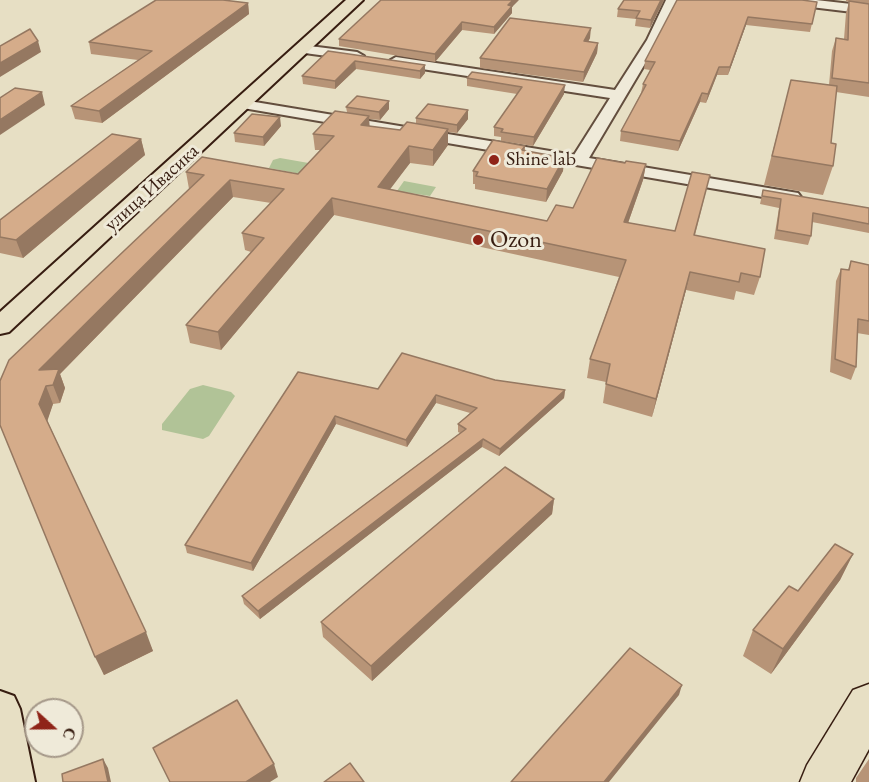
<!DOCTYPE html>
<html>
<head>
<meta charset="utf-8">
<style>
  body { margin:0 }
  #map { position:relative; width:869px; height:782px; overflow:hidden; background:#e7dfc4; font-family:"EB Garamond",serif }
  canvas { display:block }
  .north { position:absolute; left:24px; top:698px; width:60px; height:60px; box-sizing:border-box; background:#efead9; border:2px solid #a59889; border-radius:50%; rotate:111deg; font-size:16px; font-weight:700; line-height:24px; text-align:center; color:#371d11 }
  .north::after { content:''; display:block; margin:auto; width:21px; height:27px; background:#8f2418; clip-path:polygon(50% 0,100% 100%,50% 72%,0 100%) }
</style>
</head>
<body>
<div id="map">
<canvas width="869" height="782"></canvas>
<div class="north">С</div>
</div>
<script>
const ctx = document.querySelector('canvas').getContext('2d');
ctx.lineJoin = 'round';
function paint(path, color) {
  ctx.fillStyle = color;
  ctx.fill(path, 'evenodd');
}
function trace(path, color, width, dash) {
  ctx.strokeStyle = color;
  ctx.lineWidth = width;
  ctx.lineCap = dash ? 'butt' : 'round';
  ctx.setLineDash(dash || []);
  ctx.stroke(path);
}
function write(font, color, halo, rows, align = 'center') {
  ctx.font = font + ' "EB Garamond",serif';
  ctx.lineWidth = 6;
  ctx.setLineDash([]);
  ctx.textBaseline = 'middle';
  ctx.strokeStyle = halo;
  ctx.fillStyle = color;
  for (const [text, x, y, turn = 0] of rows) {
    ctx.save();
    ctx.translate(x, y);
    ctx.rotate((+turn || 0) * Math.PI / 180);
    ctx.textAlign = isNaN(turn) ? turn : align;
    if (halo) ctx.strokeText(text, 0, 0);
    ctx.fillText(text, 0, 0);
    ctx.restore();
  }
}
paint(new Path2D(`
  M280,158L320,165L311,176L269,168L273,160Z
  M404,181L436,187L430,196L397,191Z
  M203,385L231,392L235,396L209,436L203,439L162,430V424L190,389Z`), '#b1c397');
const minor = new Path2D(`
  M666,0H678L659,40L589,158L792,192L798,193L801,197L798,201L792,202L243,108L236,104L243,100L574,155L610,98L396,65L389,61L396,57L615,90L647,40Z
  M780,0H816L869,6V14L786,4Z
  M302,45L357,52L364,56L357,60L297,52V46Z`);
const major = new Path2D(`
  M346,0H363L9,332L0,334V312Z
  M0,691L14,696L20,709L35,782H0Z`);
const highway = new Path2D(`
  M869,684V749L851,782H800L807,765L853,690Z`);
trace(minor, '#634e3e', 4);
trace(major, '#371d11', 4);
trace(highway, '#371d11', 3);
paint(minor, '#efead9');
paint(major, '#e7dfc4');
paint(highway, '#e7dfc4');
paint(new Path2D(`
  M624,0H664L650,28L635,26L636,19L617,17L618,9Z
  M677,0L817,2L810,32L746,25L728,75H717L706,103L700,102L678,151L620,141L621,131L641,93L643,84L650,70L644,69L645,61Z
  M846,0H869V97L836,92L831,143L833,166L823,195L764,185L791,80L829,85L832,51L836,38L844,39L846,13L849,2L846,1Z
  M248,3L249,14L102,123L75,119L71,106L138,60L91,54L89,42Z
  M512,7V13L494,34L462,30L435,62L339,46V39Z
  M590,38L588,42L598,43L597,53L583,82L480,68V58Z
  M328,51L425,65V73L420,79L356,69L335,89L303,84L302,76Z
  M467,78L564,94L533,146L501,141V137L494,136V127L517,94L467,86Z
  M389,101V109L380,120L369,119V126L400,130L416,124V118L468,119L457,133L448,132V145L433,166L410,163L389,189L547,221L573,208L625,163L646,164L643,180L628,223L675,231L706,191L695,235L760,277L754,295L736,291L734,300L686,290L652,417L603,403L606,382L587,378L590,359L619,277L334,215L221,350L190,343L186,325L251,252L245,250L242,233L271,203L233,197L60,374L65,388L60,403L53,404L47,420L153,651L104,675L0,425L190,189H189L186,172L298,174L320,150H315L313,134L347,112L346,107Z
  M281,126L264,146L235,142L234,133Z
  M141,139L145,155L23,258L0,253V220Z
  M525,146V151L564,158L563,171L546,202L475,189V184H473V171Z
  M763,190L869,208V233L812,222L811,236L808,245L774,239L779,208L760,204Z
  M851,261L869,265V335L857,333L856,367L851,380L830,372L836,281L841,269L848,270Z
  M298,372L378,389L495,380L565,390L564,398L499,456L482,447L260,619L244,604L242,596L460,433L458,432V424L470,413L436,403L407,447L336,424L253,571L187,553L185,545Z
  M554,499L552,514L372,681L323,637L321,622Z
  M853,554L840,580L771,674L743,656L753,630L798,591Z
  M869,759V782H856V778Z`), '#b79477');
paint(new Path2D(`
  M513,0H519L512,7V13L494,34V27L508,5Z
  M661,0H664L650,28L651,20Z
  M248,3L249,14L102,123L99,111Z
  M748,17L746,25L728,75L730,67Z
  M462,22V30L435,62V54Z
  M591,28L590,38L583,51L584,41Z
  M38,41L41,52L0,77V63Z
  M598,43L597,53L583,82L584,72Z
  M355,61L356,69L335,89V81Z
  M425,65V73L420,79V71Z
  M719,67L717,75L706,103L708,94Z
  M565,85L564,94L533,146L534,137Z
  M42,92L45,105L0,135V120Z
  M702,93L700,102L678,151L680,141Z
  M389,101V109L380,120L379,112Z
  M468,110V119L457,133V125Z
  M369,116L370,132L361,125Z
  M280,117L281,126L264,146L263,137Z
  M448,129V145L433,166V150Z
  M141,139L145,155L23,258L16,240Z
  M409,146L410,163L379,204L378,187Z
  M564,158L563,171L546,202L547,189Z
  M646,164L643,180L622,240L624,222Z
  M230,180L233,197L60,374L65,388L60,403L53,385L46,386L53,404L47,422L39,404V370Z
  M332,198L334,215L221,350L218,332Z
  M690,272L686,290L652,417L656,399Z
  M565,390L564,398L499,456L500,449Z
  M436,395V403L407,447L406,440Z
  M335,416L336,424L253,571L251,563Z
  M483,439L482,447L260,619L258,611Z
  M554,499L552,514L372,681L371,666Z
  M853,554L840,580L771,674L783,649Z
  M146,632L153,651L104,675L95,657Z
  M682,685L679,695L609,782H604Z
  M103,759L108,768L111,782H108Z
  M274,764L278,777L270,782H246Z`), '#957861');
const building = new Path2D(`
  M156,0H223L248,3L99,111L71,106L152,51L89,42Z
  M381,0H513L508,5L512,6L494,27L462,22L435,54L339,39Z
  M624,0H661L651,20L636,18L640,11L618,9Z
  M677,0H802L817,2L812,24L748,17L730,67H719L708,94L702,93L680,141L621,131L646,85L643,84L655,62L645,61Z
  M849,1L869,4V83L832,78L836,38L848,40Z
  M510,18L591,28L584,41L598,43L584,72L480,58Z
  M30,29L38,41L0,63V46Z
  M328,51L425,65L420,71L355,61L335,81L302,76Z
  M472,72L565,85L534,137L501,132L503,129L494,127L522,87L467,78Z
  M791,80L837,86L831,143L836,144L833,166L772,156Z
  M15,88L42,92L0,120V98Z
  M357,96L389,101L379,112L346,107Z
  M428,104L468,110L457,125L416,118Z
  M335,111L369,116L361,125L400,130L407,122L448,129L433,150L409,146L378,187L547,221L556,205L573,208L597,158L625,163L626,161L646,164L624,222L675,231L692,172L710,175L694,235L765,249L760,277L741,273L739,282L690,272L656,399L606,384L610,364L590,359L626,260L332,198L218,332L186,325L264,238L242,233L284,189L230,180L39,370L59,369L53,385L46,386L39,404L146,632L95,657L0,425V381L9,360L204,175L186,172L202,157L298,174L334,136L313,134Z
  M252,114L280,117L263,137L234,133Z
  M112,134L141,139L16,240L0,237V220Z
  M493,140L525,146L522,150L564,158L547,189L476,176L478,172L473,171Z
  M763,190L869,208V224L813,213L811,236L777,230L781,199L762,196Z
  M851,261L869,265V321L858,319L856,367L835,359L841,269L849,270Z
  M402,353L495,380L565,390L500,449L483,439L258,611L242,596L466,429L458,424L477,408L436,395L406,440L335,416L251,563L185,545L298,372L378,389Z
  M505,467L554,499L371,666L321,622Z
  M835,544L853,554L783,649L753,630L789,586L798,591Z
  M630,648L682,685L604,782H511Z
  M237,700L274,764L246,782H170L153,748Z
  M103,759L108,782H63L62,774Z
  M350,763L364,782H324Z`);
paint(building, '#d5ac8a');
trace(building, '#957861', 1.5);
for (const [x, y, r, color] of [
  [494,160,6,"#8f2418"],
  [478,240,6,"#8f2418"]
]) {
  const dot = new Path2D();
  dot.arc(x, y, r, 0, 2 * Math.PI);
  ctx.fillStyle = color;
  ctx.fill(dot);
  trace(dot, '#efead9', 2);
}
write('20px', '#371d11', '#efead9', [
  ["Shine lab",506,160]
], 'left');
write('20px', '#371d11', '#efead9', [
  ["улица Ивасика",152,188,-42]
]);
write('24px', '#371d11', '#efead9', [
  ["Ozon",490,240]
], 'left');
</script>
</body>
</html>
